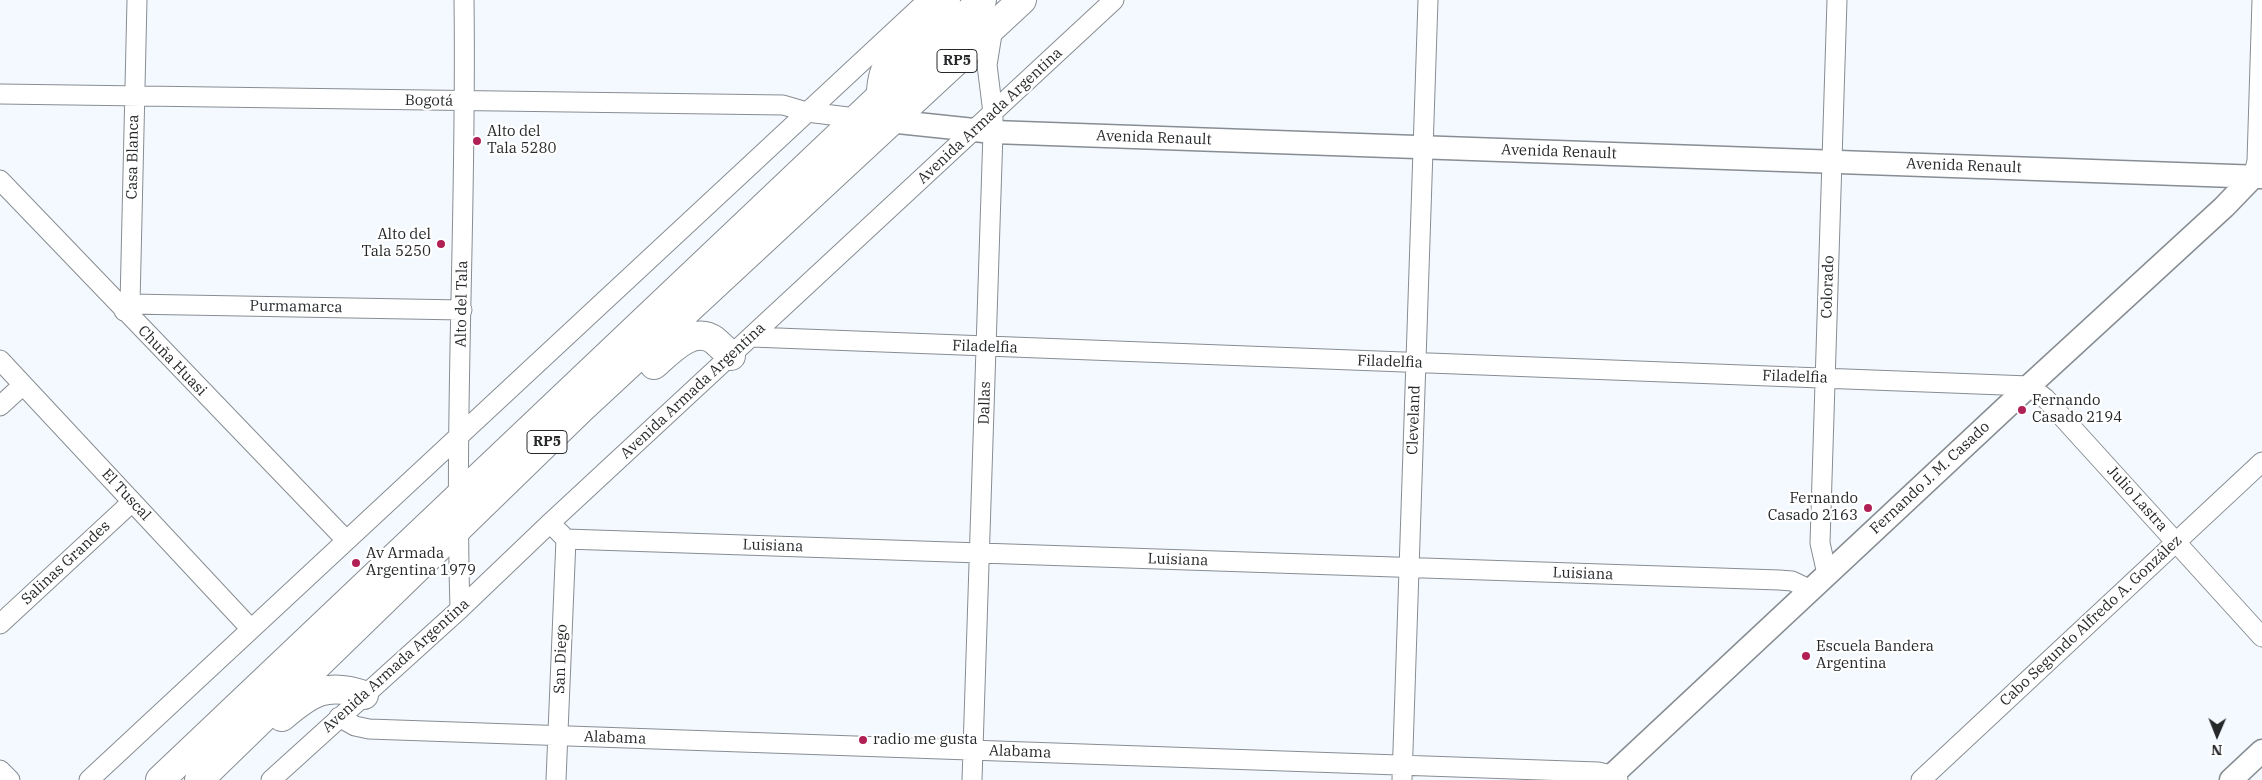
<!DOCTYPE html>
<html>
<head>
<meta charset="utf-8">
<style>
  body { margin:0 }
  #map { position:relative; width:2262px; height:780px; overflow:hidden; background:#f3f9fe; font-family:"IBM Plex Serif",serif }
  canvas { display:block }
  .north { position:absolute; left:2192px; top:710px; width:50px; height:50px; -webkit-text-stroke:4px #fff; paint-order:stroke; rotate:181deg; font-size:14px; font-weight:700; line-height:20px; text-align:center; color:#26282a }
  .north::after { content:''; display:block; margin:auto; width:18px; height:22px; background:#26282a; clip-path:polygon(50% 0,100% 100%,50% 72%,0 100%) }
</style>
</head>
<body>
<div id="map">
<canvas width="2262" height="780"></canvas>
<div class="north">N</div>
</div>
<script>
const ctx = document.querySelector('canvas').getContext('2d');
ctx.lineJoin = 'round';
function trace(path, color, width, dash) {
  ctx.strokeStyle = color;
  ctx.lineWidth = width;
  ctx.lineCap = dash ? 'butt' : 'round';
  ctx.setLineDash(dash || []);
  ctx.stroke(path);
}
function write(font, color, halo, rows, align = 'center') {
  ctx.font = font + ' "IBM Plex Serif",serif';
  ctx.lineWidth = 4.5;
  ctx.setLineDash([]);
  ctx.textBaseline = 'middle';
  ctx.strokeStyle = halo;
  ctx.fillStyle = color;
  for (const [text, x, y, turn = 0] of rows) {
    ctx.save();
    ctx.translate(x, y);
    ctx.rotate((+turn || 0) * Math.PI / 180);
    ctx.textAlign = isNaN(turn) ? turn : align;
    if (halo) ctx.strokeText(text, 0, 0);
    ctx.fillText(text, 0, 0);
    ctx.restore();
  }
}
const minor = new Path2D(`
  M0,94L783,105L807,112L856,118
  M2253,177L2257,161L2262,0
  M0,180L346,540
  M130,304L462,310
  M124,311L130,304L137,0
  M752,337L2029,386L2045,398L2262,637
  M0,360L251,629
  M0,406L23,385
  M550,523L566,539L1779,580L1792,581L1811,590
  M1827,574L1820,543L1837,0
  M460,609C454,406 467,203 464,0
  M0,624L132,502
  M339,717L355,726L369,729L1598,772L1612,775L1618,780
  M0,770L10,780
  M89,780L928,0
  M271,780L460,609L550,523L1114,0
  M556,780L566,539
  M972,780L993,132V113L987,65L993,28
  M1402,780L1428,0
  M1921,780L2262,462`);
const tertiary = new Path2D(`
  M879,120L993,132L2262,177
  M1607,780L2029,386L2224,207L2253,177
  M2231,780L2262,751`);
const primary = new Path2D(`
  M881,94C881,48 921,32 946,0
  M654,365C669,352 693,325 714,340C720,345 726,351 731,356
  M282,717C311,692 327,682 364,695
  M160,780L982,0
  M199,780L581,409L1022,0`);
trace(minor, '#878d92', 21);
trace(tertiary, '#878d92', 25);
trace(primary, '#878d92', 30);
trace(minor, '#fff', 19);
trace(tertiary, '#fff', 22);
trace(primary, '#fff', 28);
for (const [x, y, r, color] of [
  [477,141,5,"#b02054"],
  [441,244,5,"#b02054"],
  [2022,410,5,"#b02054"],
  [1868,508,5,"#b02054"],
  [356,563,5,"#b02054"],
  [1806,656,5,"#b02054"],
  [863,740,5,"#b02054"]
]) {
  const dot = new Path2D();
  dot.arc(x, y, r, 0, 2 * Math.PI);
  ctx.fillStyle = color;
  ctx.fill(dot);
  trace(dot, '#fff', 2);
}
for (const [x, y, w] of [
  [957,61,40],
  [547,442,40]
]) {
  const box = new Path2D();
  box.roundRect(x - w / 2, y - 11.5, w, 23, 4);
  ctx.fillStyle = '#fff';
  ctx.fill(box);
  trace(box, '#26282a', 1);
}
write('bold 14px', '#26282a', null, [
  ["RP5",957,61],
  ["RP5",547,442]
]);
write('15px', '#26282a', '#fff', [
  ["Bogotá",429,101,1],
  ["Avenida Armada Argentina",990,116,-43],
  ["Avenida Renault",1154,138,2],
  ["Avenida Renault",1559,152,2],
  ["Casa Blanca",133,157,-89],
  ["Avenida Renault",1964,166,2],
  ["Colorado",1828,287,-88],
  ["Alto del Tala",462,304,-89],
  ["Purmamarca",296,307,1],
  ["Filadelfia",985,347,2],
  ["Chuña Huasi",172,361,46],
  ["Filadelfia",1390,362,2],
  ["Filadelfia",1795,377,2],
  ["Avenida Armada Argentina",693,391,-43],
  ["Dallas",985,403,-88],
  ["Cleveland",1414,420,-88],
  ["Fernando J. M. Casado",1930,478,-43],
  ["El Tuscal",126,495,47],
  ["Julio Lastra",2137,499,48],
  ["Luisiana",773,546,2],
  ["Luisiana",1178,560,2],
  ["Salinas Grandes",66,563,-43],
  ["Luisiana",1583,574,2],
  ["Cabo Segundo Alfredo A. González",2091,621,-43],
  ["San Diego",561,659,-88],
  ["Avenida Armada Argentina",396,666,-42],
  ["Alabama",615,738,2],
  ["Alabama",1020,752,2]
]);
write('15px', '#26282a', '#fff', [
  ["Alto del",487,132],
  ["Tala 5280",487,149],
  ["Alto del",431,235,"right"],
  ["Tala 5250",431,252,"right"],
  ["Fernando",2032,401],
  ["Casado 2194",2032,418],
  ["Fernando",1858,499,"right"],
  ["Casado 2163",1858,516,"right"],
  ["Av Armada",366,554],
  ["Argentina 1979",366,571],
  ["Escuela Bandera",1816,647],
  ["Argentina",1816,664],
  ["radio me gusta",873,740]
], 'left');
</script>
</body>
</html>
